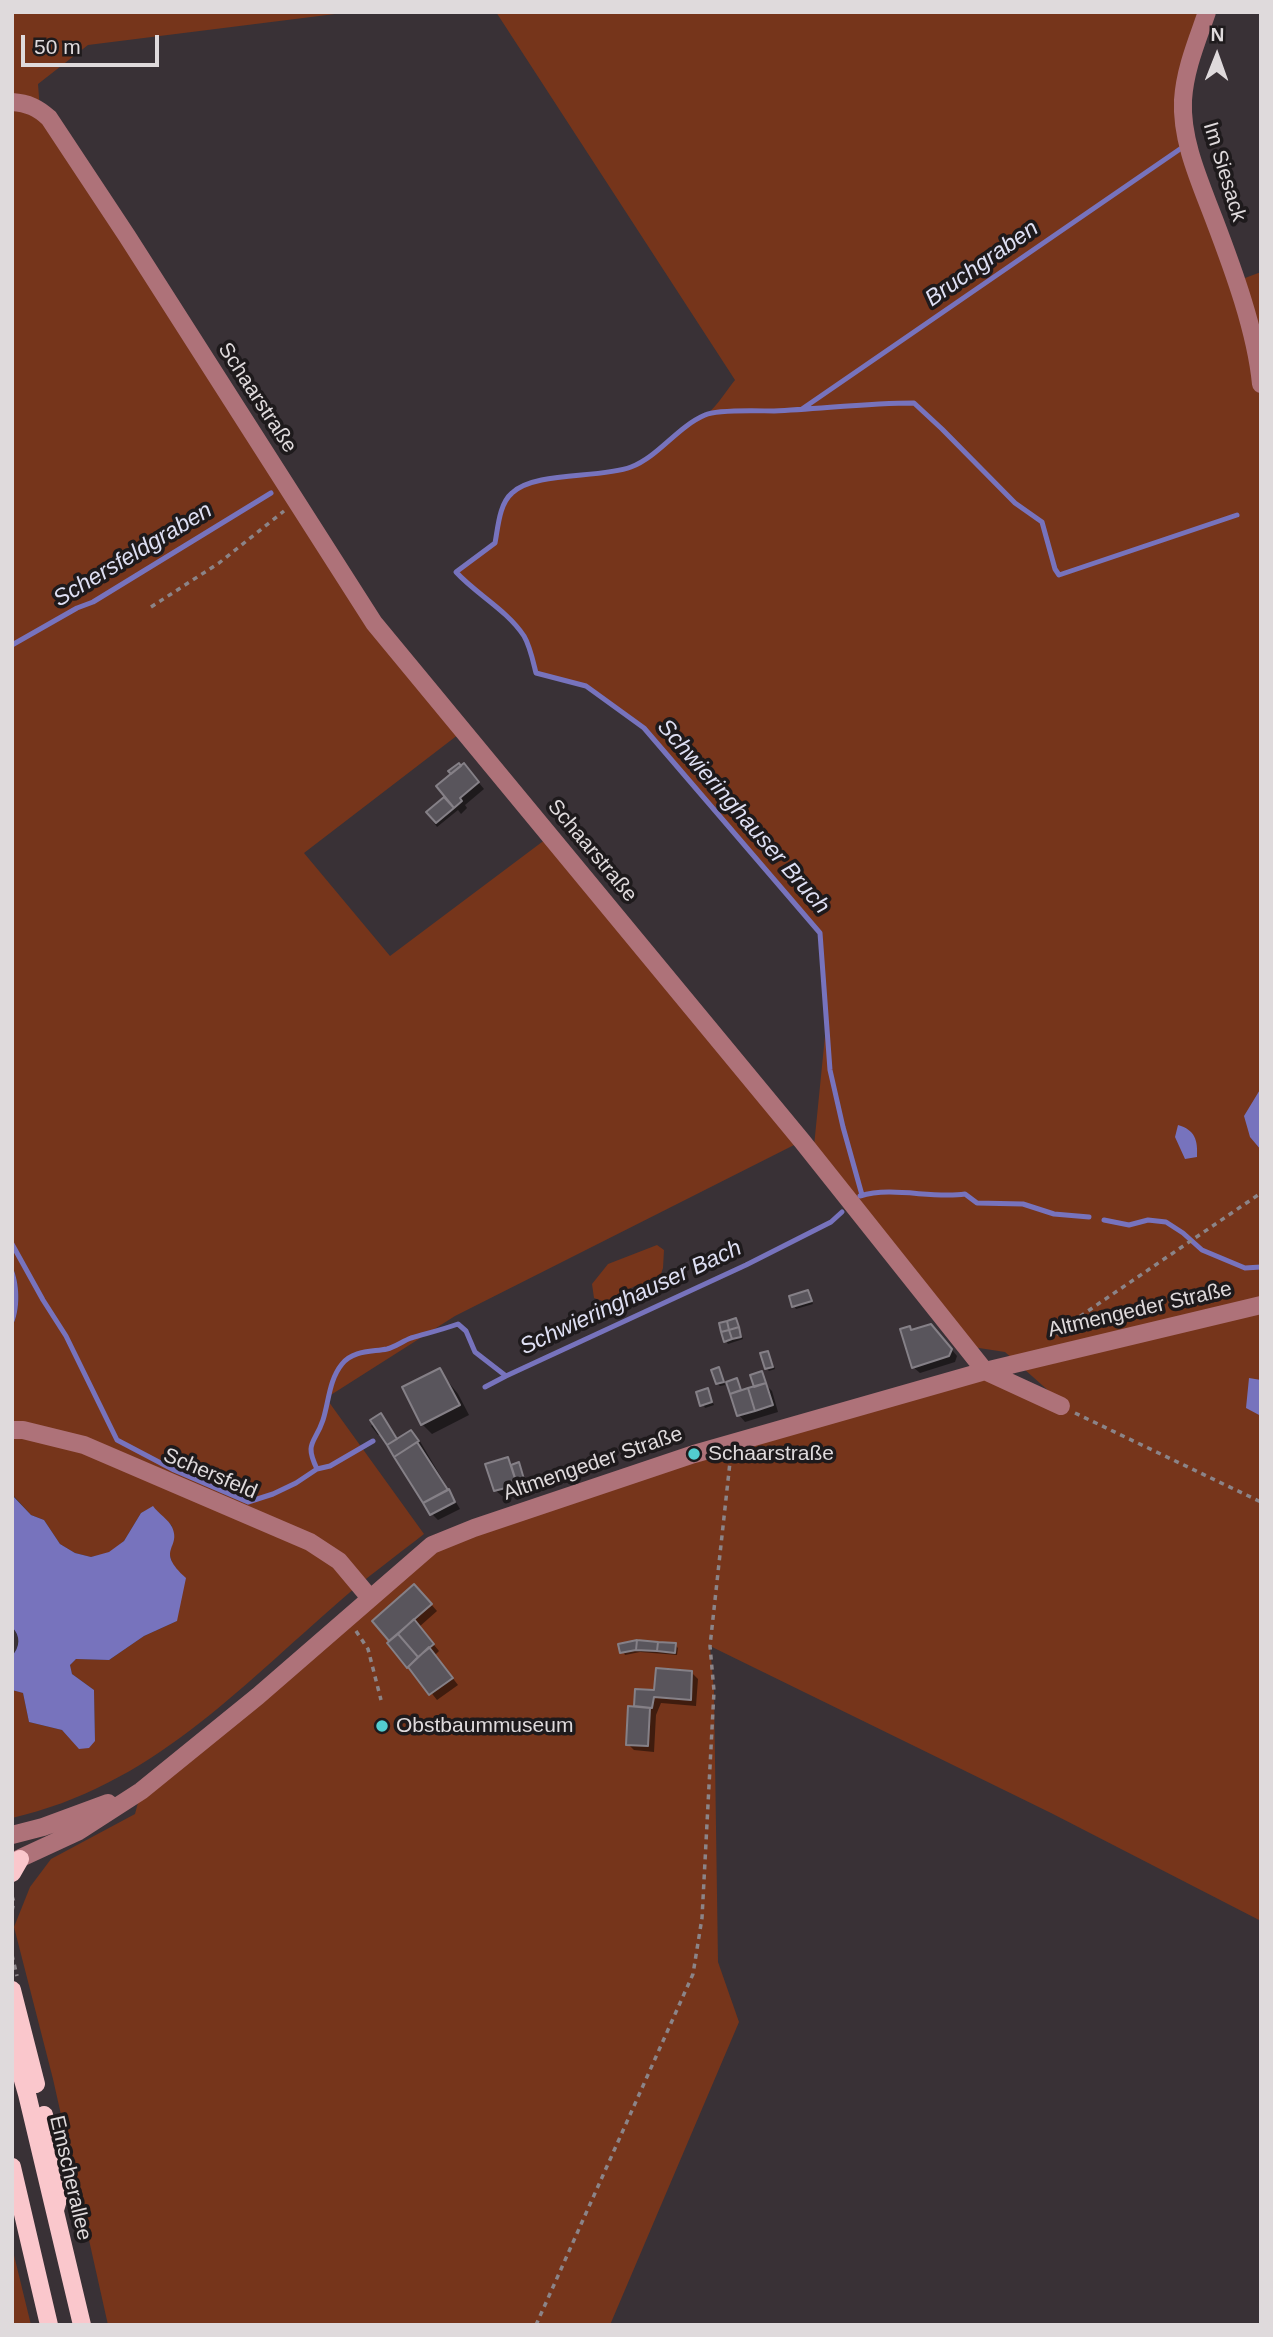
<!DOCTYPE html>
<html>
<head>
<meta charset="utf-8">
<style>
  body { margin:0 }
  #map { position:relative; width:1273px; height:2337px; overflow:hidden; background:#393136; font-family:Arial,sans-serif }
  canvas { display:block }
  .frame { position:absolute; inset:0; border:14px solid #dfdadc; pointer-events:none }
  .north { position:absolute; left:1182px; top:21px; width:70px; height:70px; -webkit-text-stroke:5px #1e1a1c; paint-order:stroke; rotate:1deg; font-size:19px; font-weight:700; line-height:28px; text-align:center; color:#dfdadc }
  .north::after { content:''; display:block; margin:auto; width:24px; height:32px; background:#dfdadc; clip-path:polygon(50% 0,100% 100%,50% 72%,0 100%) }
  .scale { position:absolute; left:21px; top:35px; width:138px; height:32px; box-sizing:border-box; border:4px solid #dfdadc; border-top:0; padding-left:9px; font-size:21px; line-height:24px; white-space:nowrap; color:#dfdadc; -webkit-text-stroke:5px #1e1a1c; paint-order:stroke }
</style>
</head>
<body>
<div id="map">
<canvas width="1273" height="2337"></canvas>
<div class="frame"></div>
<div class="north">N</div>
<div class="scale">50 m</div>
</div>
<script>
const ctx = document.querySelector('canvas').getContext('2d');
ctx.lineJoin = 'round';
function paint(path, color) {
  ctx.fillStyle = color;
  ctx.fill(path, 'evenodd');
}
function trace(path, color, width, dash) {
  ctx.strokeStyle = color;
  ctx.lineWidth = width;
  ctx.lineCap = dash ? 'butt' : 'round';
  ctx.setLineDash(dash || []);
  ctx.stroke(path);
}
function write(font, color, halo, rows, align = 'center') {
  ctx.font = font + ' Arial,sans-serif';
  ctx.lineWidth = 7;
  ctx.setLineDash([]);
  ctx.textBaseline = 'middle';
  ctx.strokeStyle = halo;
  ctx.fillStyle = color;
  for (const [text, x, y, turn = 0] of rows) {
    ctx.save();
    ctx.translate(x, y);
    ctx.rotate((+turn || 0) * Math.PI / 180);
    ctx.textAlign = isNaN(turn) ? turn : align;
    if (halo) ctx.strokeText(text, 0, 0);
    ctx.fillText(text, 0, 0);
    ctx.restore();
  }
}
paint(new Path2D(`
  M12,12H351L88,45L38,84L40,110L374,623L463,731L304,853L390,956L550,836L802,1141L455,1316L326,1398L424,1534C396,1556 367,1577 341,1600C237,1690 151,1786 12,1818V1690L23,1693L29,1722L62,1730L79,1748L95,1741L94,1690L72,1674L70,1665L76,1659L109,1660L144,1636L177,1621L173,1566L169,1552L174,1539L172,1526L153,1507L141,1513L124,1541L109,1553L91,1557L75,1553L60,1544L44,1520L31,1515L12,1494V1327C21,1311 20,1282 12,1266Z
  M496,12H1207L1183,103L1237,281L1261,272V1921L1051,1813L710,1646L714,1691L718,1962L739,2022L610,2325H108L53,2079L14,1927L30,1887L51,1859L135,1814L141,1791L432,1545L985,1371L1070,1410L1005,1352L966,1346L813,1156L827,1016L820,932L644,728L586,686L537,673L524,636L485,595L468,585L456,572L495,543C498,528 500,504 512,493C537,470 600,480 632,466C652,458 667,440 684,427C691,422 701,419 707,414C718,405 726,391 735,380Z
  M657,1245L664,1250L663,1268L659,1280L649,1286H635L605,1302L594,1298L592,1284L608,1264Z
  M12,2247L31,2325H12Z`), '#76351b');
paint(new Path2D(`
  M1261,1088V1150L1250,1137L1244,1116Z
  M1178,1125C1195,1130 1198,1140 1197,1157L1185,1159L1175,1137Z
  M12,1266C20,1282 21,1311 12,1327Z
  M1249,1378L1261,1380V1416L1246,1408Z
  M12,1495L31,1515L44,1520L60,1544L75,1553L91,1557L109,1552L124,1541L141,1513L153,1506C158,1513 169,1520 172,1527C182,1549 154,1549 186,1578L177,1621L144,1636L109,1660L76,1659L70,1665L72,1674L94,1690L95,1741L89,1748L79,1749L62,1730L29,1722L23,1693L12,1690V1656C20,1647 21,1636 12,1627Z`), '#7773bd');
paint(new Path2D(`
  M470,772L484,789L465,805L467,808L461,814L458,810L437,827L427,813L447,797Z
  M808,1292L813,1304L796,1309L794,1306Z
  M735,1320L743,1339L728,1344L726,1341Z
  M909,1328L913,1332L938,1333L957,1356L955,1362L920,1373L913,1367Z
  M768,1353L775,1369L769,1371L766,1368Z
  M719,1369L725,1385L720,1386L717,1383Z
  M439,1370L458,1394L469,1415L432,1434L422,1424Z
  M762,1373L766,1380L761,1376L765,1384L772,1391L778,1412L745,1422L739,1415L729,1383L737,1380L742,1392L756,1388Z
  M707,1390L714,1405L705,1408L698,1393Z
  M381,1415L399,1440L411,1432L418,1438L460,1509L438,1520L432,1514L381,1433L378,1435L371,1426Z
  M507,1459L514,1466L518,1464L521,1467L526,1481L520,1483L523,1492L502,1496L495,1490Z
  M421,1593L437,1611L419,1627L439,1651L435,1655L458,1685L437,1700L375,1621Z
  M620,1645H675L678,1648L677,1655L640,1652L625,1655Z
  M691,1672L698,1679L696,1706L661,1703L656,1715L654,1752L634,1750L628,1744L635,1708L636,1690L656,1692Z`), '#0007');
trace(new Path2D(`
  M802,409L1183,147
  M12,645L77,608L93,602L271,493
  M862,1195L843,1127L830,1070L820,933L644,728L586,686L536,673C533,661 530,646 524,636C507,610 476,594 456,572L495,543C498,528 499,504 512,493C535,471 599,479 631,467C659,456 677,427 705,415C718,409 759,411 774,411C821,409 867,403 914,403L942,429L1015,503L1042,522L1055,569L1059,575L1237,515
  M860,1196C893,1186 931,1199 965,1194L977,1203L1023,1204L1054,1214L1089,1217
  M1104,1220L1129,1225L1148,1220L1166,1222L1183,1233L1202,1250L1245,1268L1261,1267
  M12,1244L43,1300L66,1336L117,1440L174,1470L248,1502L273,1494L296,1483L317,1469C304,1442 315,1444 323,1420C329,1401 329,1380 342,1364C353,1350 372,1352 387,1349C395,1347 403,1341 411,1338C428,1333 441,1330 458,1324L466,1331L475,1352L506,1376L746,1265L831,1222L842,1212
  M485,1387L506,1376
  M317,1469L330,1466L373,1441`), '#7773bd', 5);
const building = new Path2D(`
  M459,763L461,766L451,774L448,771Z
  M464,763L479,782L460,798L462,801L454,808L436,786Z
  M444,797L454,808L436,823L426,812Z
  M808,1290L812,1301L792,1307L789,1296Z
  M736,1318L739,1327L729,1330L727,1321Z
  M727,1321L729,1330L721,1332L719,1323Z
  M931,1324L952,1349L949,1356L912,1368L900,1329L910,1326L911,1330Z
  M739,1327L741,1337L732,1339L729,1330Z
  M729,1330L732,1339L724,1342L721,1332Z
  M768,1351L773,1367L765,1369L760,1353Z
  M719,1367L724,1382L716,1384L711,1370Z
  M440,1368L460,1405L421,1425L402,1387Z
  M762,1371L766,1383L754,1387L750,1375Z
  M737,1378L741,1390L730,1394L726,1382Z
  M766,1383L773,1405L755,1411L748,1388Z
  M708,1388L712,1402L700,1406L696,1392Z
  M748,1388L755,1411L737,1416L730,1394Z
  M381,1413L397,1439L387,1445L370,1420Z
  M411,1430L419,1441L394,1457L387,1445Z
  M417,1442L448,1490L423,1503L394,1457Z
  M508,1457L517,1485L494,1491L485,1464Z
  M519,1462L524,1479L516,1481L511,1465Z
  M449,1489L455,1502L430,1515L423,1503Z
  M414,1584L432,1604L389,1641L372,1621Z
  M414,1619L434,1644L418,1657L398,1634Z
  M398,1634L418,1657L407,1668L387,1643Z
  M637,1640L636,1650L620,1653L618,1644Z
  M637,1640L658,1642L657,1651L636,1650Z
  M658,1642L676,1643L675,1653L657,1651Z
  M429,1647L453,1678L429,1695L408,1667Z
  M656,1668L692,1671L691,1700L654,1697L652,1708L634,1706L635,1689L654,1690Z
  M628,1706L650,1708L648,1746L626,1745Z`);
paint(building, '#59555c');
trace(building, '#858087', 2);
trace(new Path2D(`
  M151,607L219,563L284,511
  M1057,1335L1060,1330L1261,1193
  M1075,1413L1261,1502
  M356,1631L368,1649L381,1700
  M12,1896L14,1902L12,1911
  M12,1955L17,1976
  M536,2325L693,1974L702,1918L714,1691L710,1646L730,1462`), '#8b8488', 3.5, [5, 5]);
trace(new Path2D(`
  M1207,12C1197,41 1185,69 1183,100C1181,141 1200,182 1214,219C1233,269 1256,331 1261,384
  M12,102C28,103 38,108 49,118L127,236L374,623L802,1141L985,1371L1061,1406
  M12,1430H23L84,1445L310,1542L339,1561L370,1598
  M12,1835L43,1827L108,1803
  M12,1862L79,1831L141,1791L258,1696L432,1545L474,1528L694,1454L985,1371L1261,1305`), '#ae7279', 18);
trace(new Path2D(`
  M12,1873L20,1859
  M12,1990L36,2084
  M12,2042L27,2094L82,2325
  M44,2115L62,2186L55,2210
  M12,2167L49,2325`), '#fac7cc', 18);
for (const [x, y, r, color] of [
  [694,1454,7,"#52cdcf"],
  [382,1726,7,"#52cdcf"]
]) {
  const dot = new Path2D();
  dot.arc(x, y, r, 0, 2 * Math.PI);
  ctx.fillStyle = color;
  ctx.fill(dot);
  trace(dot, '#1e1a1c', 2.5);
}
write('21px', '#dfdadc', '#1e1a1c', [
  ["Im Siesack",1224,172,73],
  ["Schaarstraße",257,398,57],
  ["Schaarstraße",592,851,50],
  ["Altmengeder Straße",1140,1310,-13],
  ["Altmengeder Straße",593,1464,-19],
  ["Schersfeld",210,1474,23],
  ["Emscherallee",70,2178,77]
]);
write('21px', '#dfdadc', '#1e1a1c', [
  ["Schaarstraße",708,1454],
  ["Obstbaummuseum",396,1726]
], 'left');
write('italic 23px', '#dedff3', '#1e1a1c', [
  ["Bruchgraben",982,264,-35],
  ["Schersfeldgraben",133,555,-31],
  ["Schwieringhauser Bruch",743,817,49],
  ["Schwieringhauser Bach",631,1298,-25]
]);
</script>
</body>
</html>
